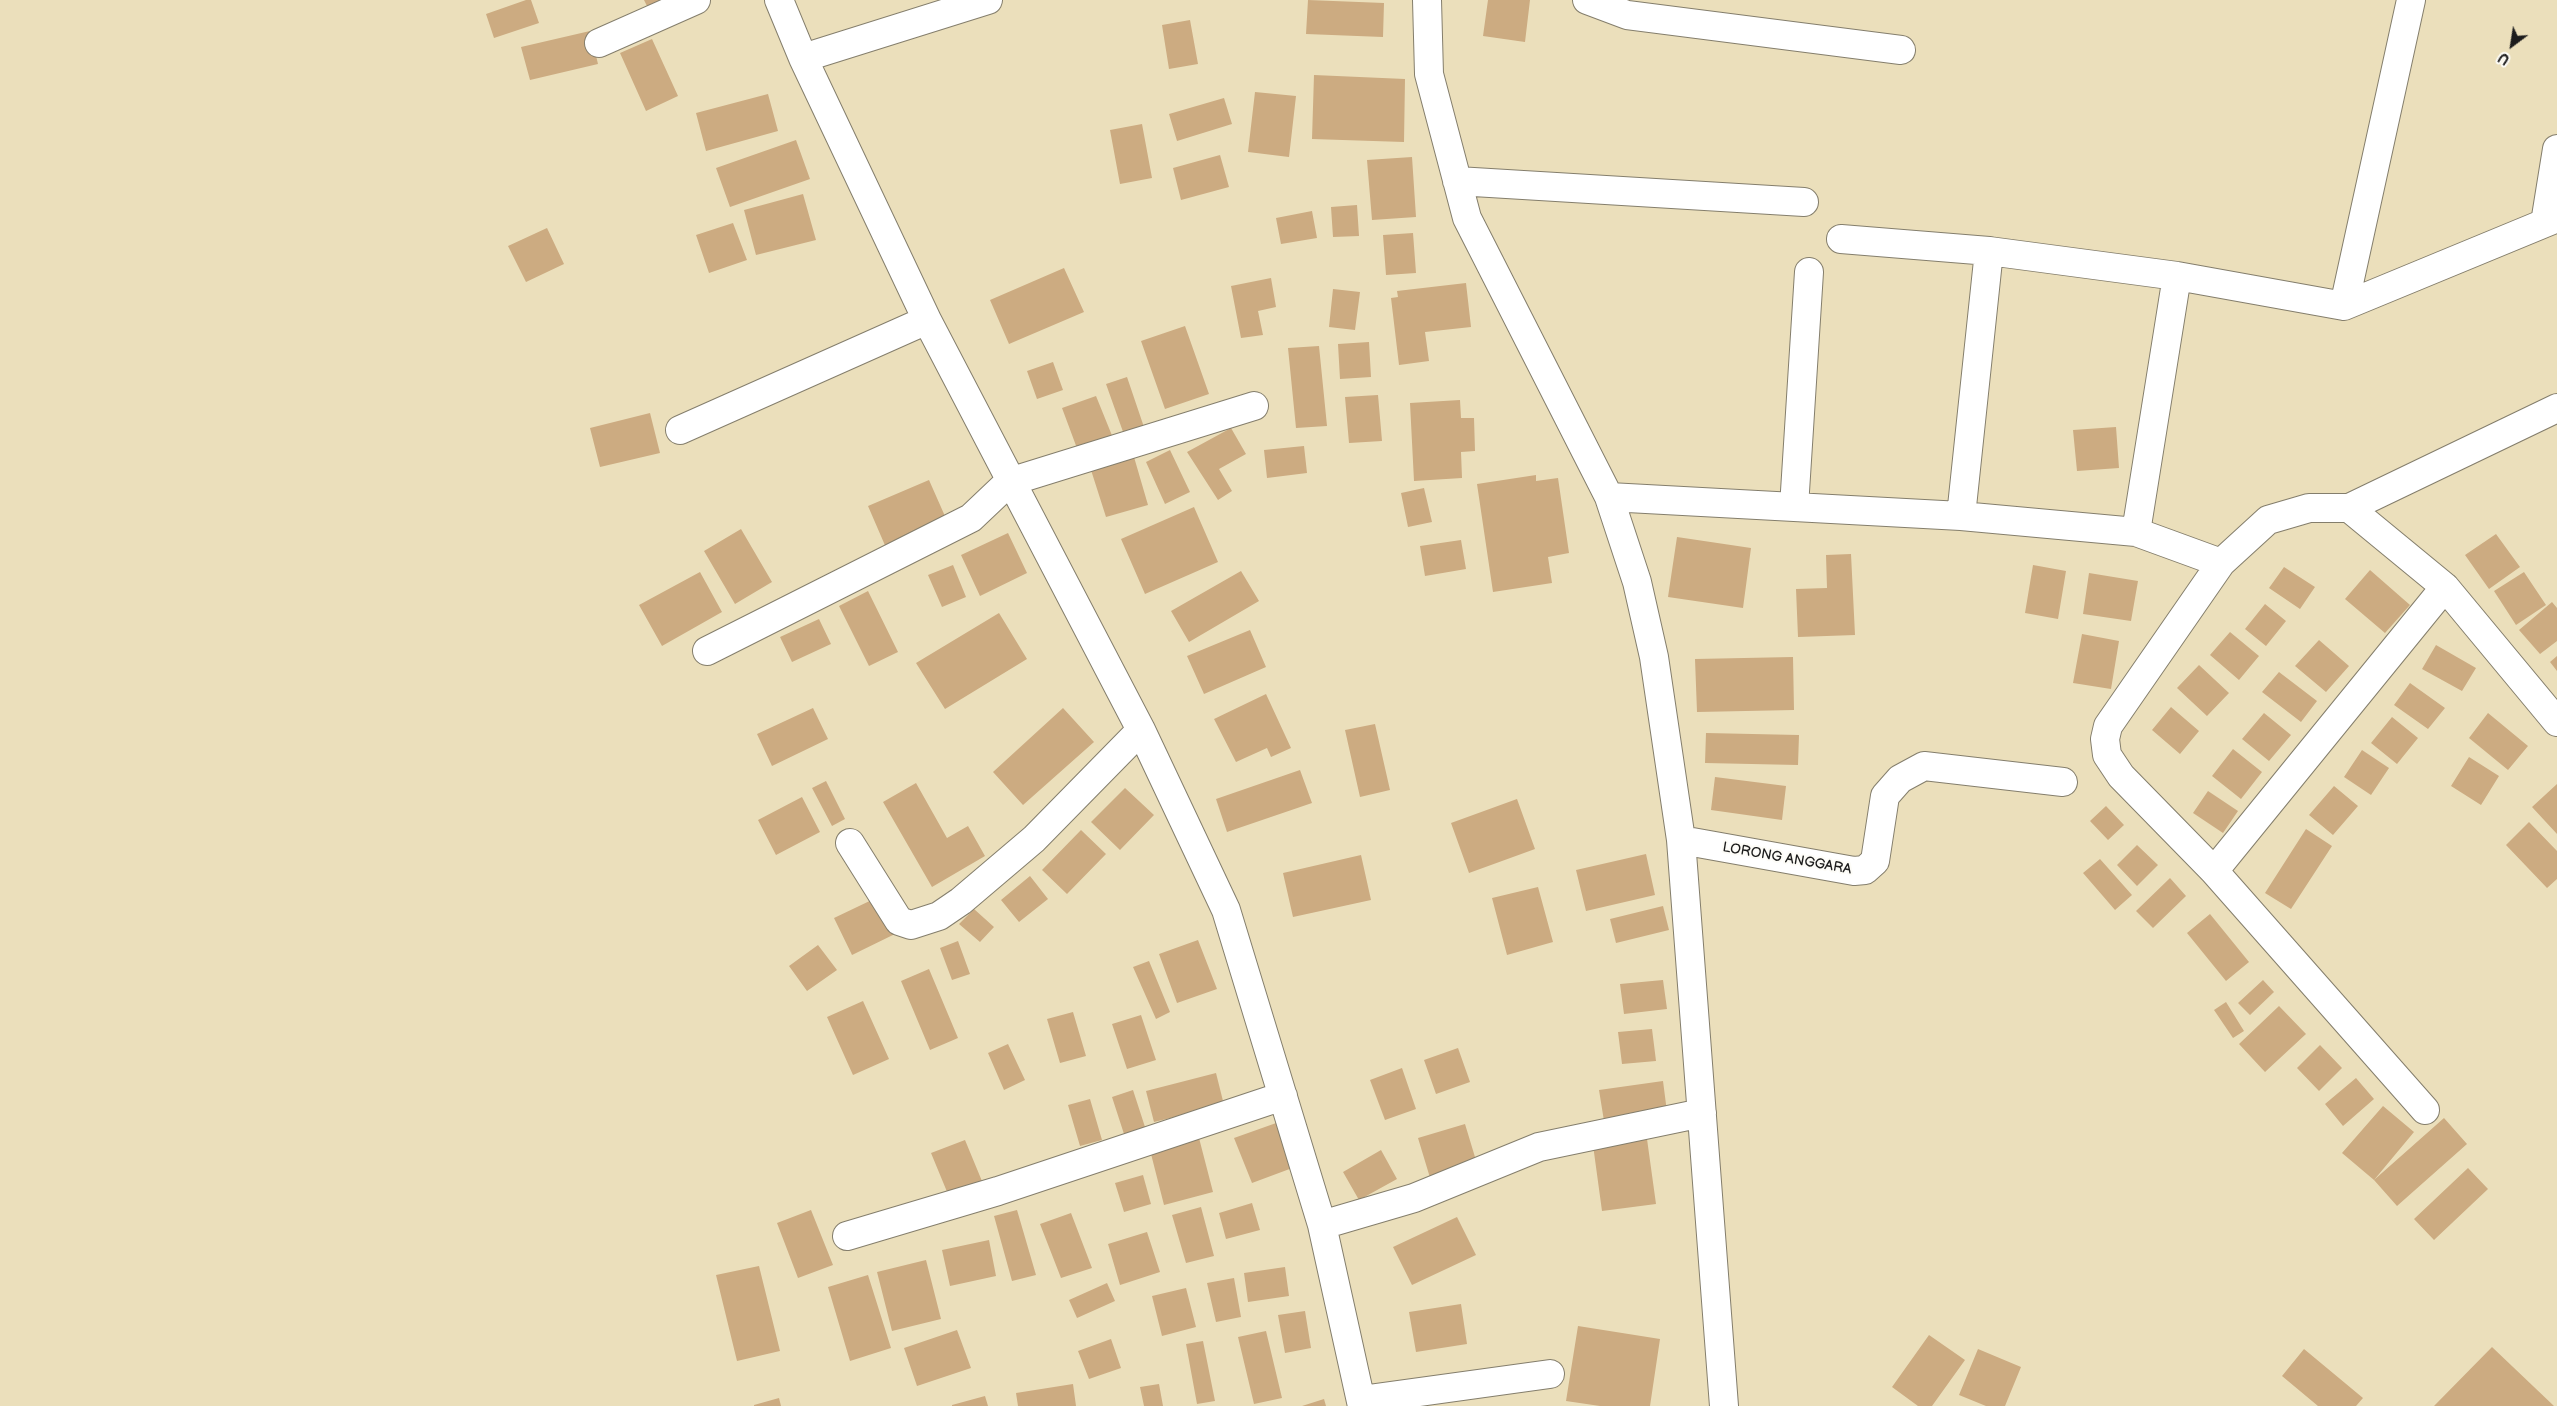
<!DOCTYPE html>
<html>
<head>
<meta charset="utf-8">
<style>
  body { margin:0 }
  #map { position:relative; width:2557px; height:1406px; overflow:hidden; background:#ebdfbb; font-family:"Balsamiq Sans",sans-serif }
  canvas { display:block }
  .north { position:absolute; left:2487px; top:20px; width:50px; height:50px; -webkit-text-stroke:4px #fdfcf7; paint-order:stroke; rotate:211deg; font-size:14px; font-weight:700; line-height:20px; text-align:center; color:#1c1c1c }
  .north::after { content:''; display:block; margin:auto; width:18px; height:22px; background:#1c1c1c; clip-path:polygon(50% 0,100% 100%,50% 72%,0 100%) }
</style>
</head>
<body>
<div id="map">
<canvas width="2557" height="1406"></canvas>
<div class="north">U</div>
</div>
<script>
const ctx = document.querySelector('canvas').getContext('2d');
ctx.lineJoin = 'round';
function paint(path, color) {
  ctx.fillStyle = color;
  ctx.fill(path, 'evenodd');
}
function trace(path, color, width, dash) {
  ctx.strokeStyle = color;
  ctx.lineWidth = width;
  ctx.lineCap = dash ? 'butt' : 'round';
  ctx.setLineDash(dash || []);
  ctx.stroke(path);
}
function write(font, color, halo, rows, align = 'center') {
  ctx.font = font + ' "Balsamiq Sans",sans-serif';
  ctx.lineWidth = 4;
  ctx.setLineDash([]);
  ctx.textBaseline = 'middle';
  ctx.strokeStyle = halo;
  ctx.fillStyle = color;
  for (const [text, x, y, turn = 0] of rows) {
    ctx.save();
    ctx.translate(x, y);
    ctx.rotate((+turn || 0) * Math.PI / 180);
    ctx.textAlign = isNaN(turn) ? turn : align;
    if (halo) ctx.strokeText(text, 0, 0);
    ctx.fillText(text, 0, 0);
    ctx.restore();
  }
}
paint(new Path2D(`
  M526,0H531L539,23L494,38L486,14Z
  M644,0H666L648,8Z
  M1308,0L1384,3L1383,37L1306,34Z
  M1488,0H1530L1525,42L1483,36Z
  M1190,20L1198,64L1169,69L1162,25Z
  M590,31L598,64L530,80L521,47Z
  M652,39L678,96L646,111L620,53Z
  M1314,75L1405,79L1404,142L1312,139Z
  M1255,92L1296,96L1289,157L1248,152Z
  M768,94L778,131L706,151L696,113Z
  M1224,98L1232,124L1177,141L1169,114Z
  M1142,124L1152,178L1120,184L1110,130Z
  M796,140L810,179L730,207L716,168Z
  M1220,155L1229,187L1181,200L1173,168Z
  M1412,157L1416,217L1372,220L1367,160Z
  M803,194L816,240L756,255L744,210Z
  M1357,205L1359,236L1333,237L1331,207Z
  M1312,211L1317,238L1281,244L1276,218Z
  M733,223L747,260L709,273L696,235Z
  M547,228L564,264L526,282L508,246Z
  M1413,233L1416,273L1386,275L1383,235Z
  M1064,268L1084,312L1009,344L990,300Z
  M1271,278L1276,307L1258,311L1263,335L1241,338L1231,286Z
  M1466,283L1471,327L1425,332L1429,361L1399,365L1391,298L1398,297L1397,291Z
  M1333,289L1360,292L1355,330L1329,327Z
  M1185,326L1209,394L1165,409L1141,341Z
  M1369,342L1371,377L1340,379L1338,344Z
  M1319,346L1327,426L1296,428L1288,348Z
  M1053,362L1063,390L1037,399L1027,371Z
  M1127,377L1147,436L1127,443L1106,384Z
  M1378,395L1382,441L1349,443L1345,397Z
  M1096,396L1113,438L1078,451L1062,408Z
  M1460,400L1461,418H1474L1475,451L1461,452L1462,478L1414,481L1410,403Z
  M650,413L660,453L600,467L590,428Z
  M2116,427L2119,468L2077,471L2073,430Z
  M1231,428L1246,454L1219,469L1232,491L1218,500L1187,452Z
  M1304,446L1307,473L1267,478L1264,450Z
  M1170,450L1190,492L1165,504L1146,462Z
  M1134,457L1148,505L1106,517L1091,470Z
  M1536,475V481L1558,478L1569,553L1548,557L1552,583L1493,592L1477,484Z
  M929,480L948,523L887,550L868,506Z
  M1424,488L1432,522L1408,527L1401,493Z
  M1194,507L1218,562L1145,594L1121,539Z
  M741,529L772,582L735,604L704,551Z
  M1008,533L1027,573L980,596L961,555Z
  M2496,534L2520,567L2489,589L2465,555Z
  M1677,537L1751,548L1743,608L1668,597Z
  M1461,540L1466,569L1425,576L1420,546Z
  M1851,554L1855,635L1798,637L1796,589L1827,588L1826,555Z
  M953,565L966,597L942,607L928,575Z
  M2033,565L2066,571L2058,619L2025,613Z
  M2284,567L2315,587L2300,609L2269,588Z
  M2370,570L2410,605L2385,633L2345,599Z
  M1241,571L1259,601L1189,642L1171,611Z
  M700,572L722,612L662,646L639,605Z
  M2524,572L2546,605L2516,625L2494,591Z
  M2089,573L2138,581L2131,621L2083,614Z
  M868,591L898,652L869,666L839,606Z
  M2552,602L2557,608V641L2540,654L2519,630Z
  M2265,604L2286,621L2266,646L2245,629Z
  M999,613L1027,659L945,709L916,663Z
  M819,619L831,644L792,662L780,637Z
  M1250,630L1266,667L1204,694L1187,656Z
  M2230,632L2259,656L2239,680L2210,655Z
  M2082,634L2119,641L2111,689L2073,683Z
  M2319,640L2349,666L2326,692L2295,666Z
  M2436,645L2476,668L2462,691L2422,669Z
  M2557,656V671L2550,662Z
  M1793,657L1794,710L1697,712L1695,659Z
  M2199,665L2229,693L2207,716L2177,688Z
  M2279,672L2317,701L2301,722L2262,692Z
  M2410,683L2445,708L2428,729L2394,705Z
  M1266,694L1291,748L1271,757L1267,748L1236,762L1214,719Z
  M2171,707L2199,731L2180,754L2152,730Z
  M813,708L828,739L772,766L757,734Z
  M1063,708L1094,742L1023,805L993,772Z
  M2264,713L2291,735L2269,761L2242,739Z
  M2488,713L2528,746L2508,770L2469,738Z
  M2392,717L2418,738L2397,764L2371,743Z
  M1375,724L1390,790L1360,797L1345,730Z
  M1706,733L1799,735L1798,765L1705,763Z
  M2233,749L2262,772L2241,799L2212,776Z
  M2362,750L2389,768L2371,795L2344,777Z
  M2469,757L2499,776L2481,805L2451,786Z
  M1300,770L1312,803L1227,832L1216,799Z
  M1715,777L1786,786L1782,820L1711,810Z
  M826,781L845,819L832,826L812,788Z
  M916,783L947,838L968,826L985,856L932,887L883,802Z
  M2557,784V834L2532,807Z
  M2334,786L2358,806L2333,835L2309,815Z
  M1125,788L1154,815L1120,850L1091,822Z
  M2208,791L2238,811L2223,833L2193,813Z
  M802,797L820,832L776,855L758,820Z
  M1517,799L1535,849L1469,873L1451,823Z
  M2106,806L2124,825L2108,840L2090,821Z
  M2529,822L2557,851V879L2547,888L2506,845Z
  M2306,829L2332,846L2291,909L2265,893Z
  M1081,830L1106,854L1067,894L1042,870Z
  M2137,845L2158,865L2137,886L2117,865Z
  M1646,854L1655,895L1586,911L1576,870Z
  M1361,855L1371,900L1293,917L1283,873Z
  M2100,859L2132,895L2115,910L2083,873Z
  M1030,876L1048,899L1019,922L1001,900Z
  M2170,878L2186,896L2153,928L2136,911Z
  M1538,887L1553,942L1507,955L1492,898Z
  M878,897L897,933L852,955L834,918Z
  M1663,906L1669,930L1616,943L1610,919Z
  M974,909L994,927L980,942L959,924Z
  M2210,914L2249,962L2226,981L2187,933Z
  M1198,940L1217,989L1177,1003L1159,954Z
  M958,941L970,974L952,980L940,948Z
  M818,945L837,970L807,991L789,966Z
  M1149,961L1170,1012L1156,1019L1133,967Z
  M929,969L958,1038L930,1050L901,981Z
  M1663,980L1667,1009L1624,1014L1620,984Z
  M2263,980L2274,992L2250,1015L2238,1003Z
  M863,1001L889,1059L853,1075L827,1017Z
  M2226,1002L2244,1031L2233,1038L2214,1010Z
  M2279,1006L2306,1034L2265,1072L2239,1044Z
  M1073,1012L1086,1056L1060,1063L1047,1019Z
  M1141,1015L1156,1060L1127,1069L1112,1024Z
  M1652,1029L1656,1061L1622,1064L1618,1032Z
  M1008,1044L1025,1080L1004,1090L988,1053Z
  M2320,1045L2342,1068L2319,1091L2297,1068Z
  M1458,1048L1470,1082L1436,1094L1424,1060Z
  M1402,1068L1416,1109L1385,1120L1370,1080Z
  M1216,1073L1224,1105L1154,1122L1146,1091Z
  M2356,1078L2374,1099L2343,1126L2325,1104Z
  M1663,1081L1667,1112L1604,1121L1599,1090Z
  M1133,1090L1145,1127L1124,1134L1112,1097Z
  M1090,1099L1102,1140L1080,1146L1068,1105Z
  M2383,1106L2414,1132L2374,1180L2444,1118L2467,1144L2397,1206L2374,1180L2342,1153Z
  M1279,1122L1295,1167L1252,1183L1234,1138Z
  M1465,1124L1478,1167L1431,1181L1418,1138Z
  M1199,1138L1213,1192L1164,1205L1150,1150Z
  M1647,1139L1656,1204L1602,1211L1593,1145Z
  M965,1140L984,1186L950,1199L931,1153Z
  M1381,1150L1397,1179L1359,1200L1343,1172Z
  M2468,1168L2488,1189L2434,1240L2414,1219Z
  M1143,1175L1151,1204L1124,1212L1115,1183Z
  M1252,1203L1260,1230L1226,1239L1219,1213Z
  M1201,1207L1214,1256L1186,1263L1172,1215Z
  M811,1210L833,1265L798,1278L777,1223Z
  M1017,1210L1036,1275L1012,1281L994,1216Z
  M1071,1213L1092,1268L1061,1278L1040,1224Z
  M1457,1217L1476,1255L1412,1285L1393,1247Z
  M1147,1232L1160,1272L1120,1285L1108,1244Z
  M989,1240L996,1276L950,1286L942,1250Z
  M926,1260L941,1319L892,1331L877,1272Z
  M759,1266L780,1351L737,1361L716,1275Z
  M1285,1267L1289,1296L1248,1302L1244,1273Z
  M868,1275L891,1348L850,1361L828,1287Z
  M1234,1278L1241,1317L1216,1322L1207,1283Z
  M1107,1283L1115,1301L1077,1318L1069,1300Z
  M1186,1288L1196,1327L1162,1336L1152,1296Z
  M1461,1304L1467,1344L1416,1352L1409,1312Z
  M1305,1311L1311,1348L1285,1353L1278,1315Z
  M1578,1326L1660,1339L1650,1406H1600L1566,1401Z
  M957,1330L971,1368L917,1386L904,1348Z
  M1266,1331L1282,1398L1254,1404L1238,1337Z
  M1929,1335L1965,1360L1932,1406H1918L1892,1387Z
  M1111,1339L1121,1368L1089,1379L1078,1351Z
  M1203,1341L1215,1401L1197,1404L1186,1344Z
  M2492,1347L2554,1406H2434Z
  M1978,1349L2021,1367L2005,1406H1986L1959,1395Z
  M2304,1349L2363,1398L2356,1406H2318L2282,1376Z
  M1073,1384L1076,1406H1018L1016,1393Z
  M1159,1384L1163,1406H1144L1140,1387Z
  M985,1396L988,1406H952V1405Z
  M779,1398L781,1406H754V1405Z
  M1324,1399L1326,1406H1302Z`), '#ccab81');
const minor = new Path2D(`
  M779,0L803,58L927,320L1141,730L1226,910L1322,1225L1362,1406
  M1427,0L1429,74L1467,218L1609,497L1637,582L1654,657L1681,840L1724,1406
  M1587,0L1627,15L1901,50
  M2411,0L2344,306L2557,218
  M599,43L696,0
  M803,58L988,0
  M1457,181L1804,202
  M2545,223L2557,149
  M1841,239L1989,251L2177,276L2344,306
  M680,430L927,320
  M1609,497L1961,516L2136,532L2221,563L2108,726L2105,739L2107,755L2121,776L2214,871L2425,1110
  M1794,507L1809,272
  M2349,508L2557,408
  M1961,516L1989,251
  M2136,532L2177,276
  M2221,563L2268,520L2309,508H2349L2445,587L2557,722
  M707,651L971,518L1009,482L1254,406
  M1681,840L1854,871L1865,870L1875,861L1885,796L1900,779L1924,766L2063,782
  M850,843L899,921L911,925L939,916L961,901L1034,839L1141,730
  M2214,871L2445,587
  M1322,1225L1414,1198L1539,1147L1702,1113
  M847,1236L998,1191L1283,1096
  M1361,1400L1550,1374`);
trace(minor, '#847e6c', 30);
trace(minor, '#fff', 28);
write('14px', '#1c1c1c', '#fdfcf7', [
  ["LORONG ANGGARA",1787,859,10]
]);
</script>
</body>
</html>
